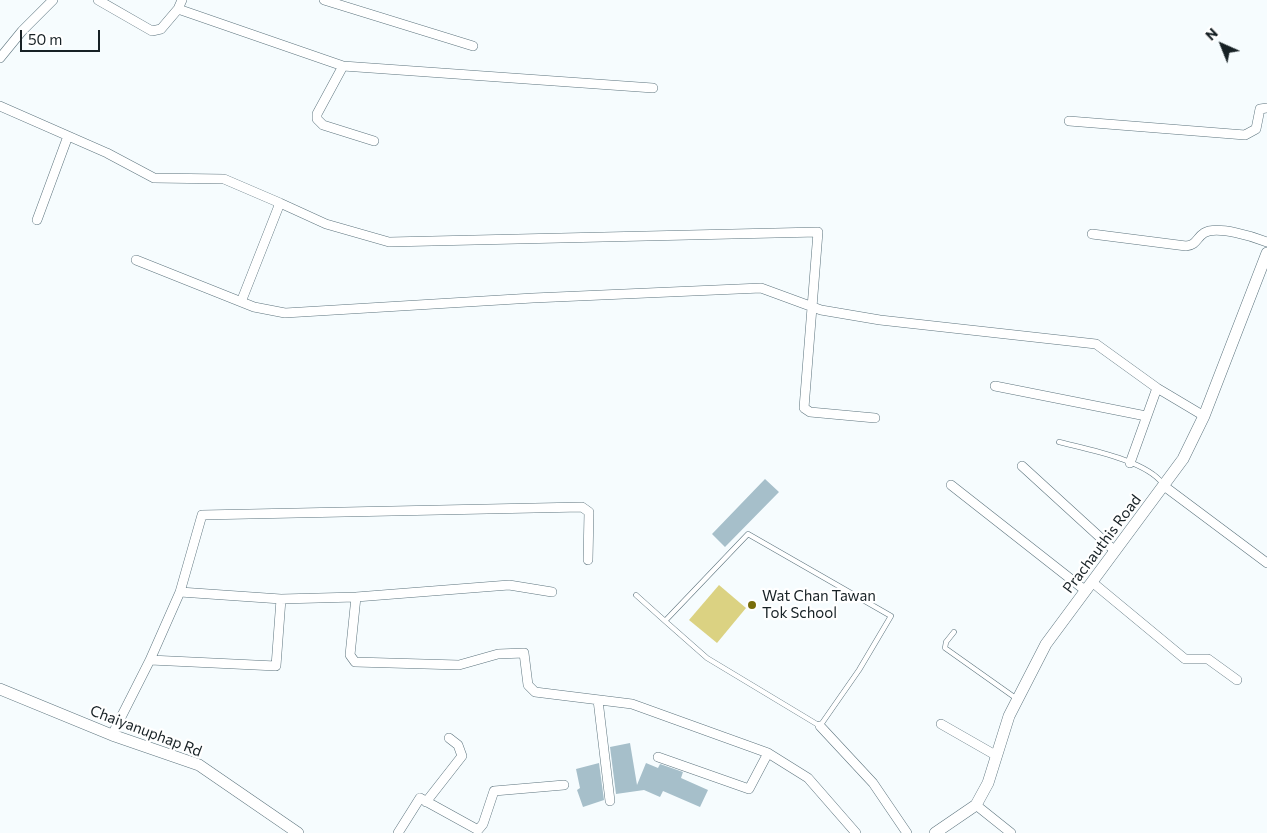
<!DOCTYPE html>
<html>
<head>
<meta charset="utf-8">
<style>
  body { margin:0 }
  #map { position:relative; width:1267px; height:833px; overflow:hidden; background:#f6fcfe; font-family:Commissioner,sans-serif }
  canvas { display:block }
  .north { position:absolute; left:1197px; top:20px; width:50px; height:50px; -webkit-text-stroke:4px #fff; paint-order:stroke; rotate:316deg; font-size:14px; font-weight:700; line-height:20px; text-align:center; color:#172125 }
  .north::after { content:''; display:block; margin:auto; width:18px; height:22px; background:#172125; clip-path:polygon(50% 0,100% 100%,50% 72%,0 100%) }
  .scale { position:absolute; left:20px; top:30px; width:80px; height:22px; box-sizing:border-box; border:2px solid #172125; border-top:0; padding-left:6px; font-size:15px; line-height:18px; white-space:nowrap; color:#172125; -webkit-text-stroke:4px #fff; paint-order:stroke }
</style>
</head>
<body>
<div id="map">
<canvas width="1267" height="833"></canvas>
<div class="north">N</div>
<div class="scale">50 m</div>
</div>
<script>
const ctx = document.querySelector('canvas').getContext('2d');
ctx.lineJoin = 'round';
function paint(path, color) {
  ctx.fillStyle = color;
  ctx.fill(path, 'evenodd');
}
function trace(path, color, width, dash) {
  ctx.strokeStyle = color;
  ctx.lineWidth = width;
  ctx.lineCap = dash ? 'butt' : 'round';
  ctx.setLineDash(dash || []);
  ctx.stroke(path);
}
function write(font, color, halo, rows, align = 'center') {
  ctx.font = font + ' Commissioner,sans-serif';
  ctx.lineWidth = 4.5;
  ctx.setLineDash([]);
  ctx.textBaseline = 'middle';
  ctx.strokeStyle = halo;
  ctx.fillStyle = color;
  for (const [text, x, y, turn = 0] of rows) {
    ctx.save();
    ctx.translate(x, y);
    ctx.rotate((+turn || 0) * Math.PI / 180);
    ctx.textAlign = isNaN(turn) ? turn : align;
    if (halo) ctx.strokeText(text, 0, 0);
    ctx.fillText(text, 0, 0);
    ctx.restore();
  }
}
paint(new Path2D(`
  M719,585L746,608L717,643L689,620Z`), '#dbd282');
paint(new Path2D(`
  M765,479L779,492L725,547L712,534Z
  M630,743L637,785L646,763L658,768L660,764L683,772L681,778L708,790L700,807L663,791L660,797L644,790L616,794L610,747Z
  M599,763L604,800L583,807L577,790L580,788L576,769Z`), '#a6bfca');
const service = new Path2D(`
  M1059,442C1086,449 1146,460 1163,484
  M748,534L891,616L859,670L820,726L707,658L665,621Z
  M636,595L665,621
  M954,632L946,642L945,648L1017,699`);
const minor = new Path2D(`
  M98,0L152,31L161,29L178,9L343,66L653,88
  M324,0L473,46
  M178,9L182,0
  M0,58L22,31L53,0
  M343,66L317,114V119L323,125L374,141
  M0,106L107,153L154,178L224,179L280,203L241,302
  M1069,121L1245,135L1256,129L1260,109L1267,108
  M280,203L326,224L389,242L818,232L804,408L810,412L875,418
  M37,220L68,136
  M1092,234L1186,246C1197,245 1196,238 1204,233C1217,225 1254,237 1267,242
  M136,260L254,307L285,313L533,298L761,288L821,310L880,320L1096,344L1157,388L1204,416
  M995,386L1146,416
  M1130,463L1157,388
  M1022,466L1115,551
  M951,485L1086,591
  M1164,486L1267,563
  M1092,582L1185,659H1208L1237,680
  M180,592L281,599L356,597L509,585L552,592
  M356,597L350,655L355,662L459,665L498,654L524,653L528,685L535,692L632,704L768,753L808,778L856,833
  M150,660L276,666L281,599
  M598,700L610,801
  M941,724L997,756
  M820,726L873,783L907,833
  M112,735L150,660L180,592L202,515L582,507L589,512L588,560
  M658,757L749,789L768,753
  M426,802L462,756L458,745L449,738
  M976,805L1011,833
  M398,833L420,798L478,830L483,824L494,791L564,785`);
const tertiary = new Path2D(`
  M0,689L112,735L199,765L298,833
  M935,833L976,805L988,783L1009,716L1046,644L1183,459L1204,416L1267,253`);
trace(service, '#5d747e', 5.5);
trace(minor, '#5d747e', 10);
trace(tertiary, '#5d747e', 12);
trace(service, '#fff', 4.5);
trace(minor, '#fff', 9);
trace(tertiary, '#fff', 11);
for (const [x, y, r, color] of [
  [752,605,5,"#786d0a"]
]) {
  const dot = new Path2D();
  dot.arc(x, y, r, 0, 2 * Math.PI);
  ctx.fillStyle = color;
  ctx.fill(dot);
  trace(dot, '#fff', 2);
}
write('15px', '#172125', '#fff', [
  ["Prachauthis Road",1102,544,-53],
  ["Chaiyanuphap Rd",146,731,21]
]);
write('15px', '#172125', '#fff', [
  ["Wat Chan Tawan",762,596],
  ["Tok School",762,613]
], 'left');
</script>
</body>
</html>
